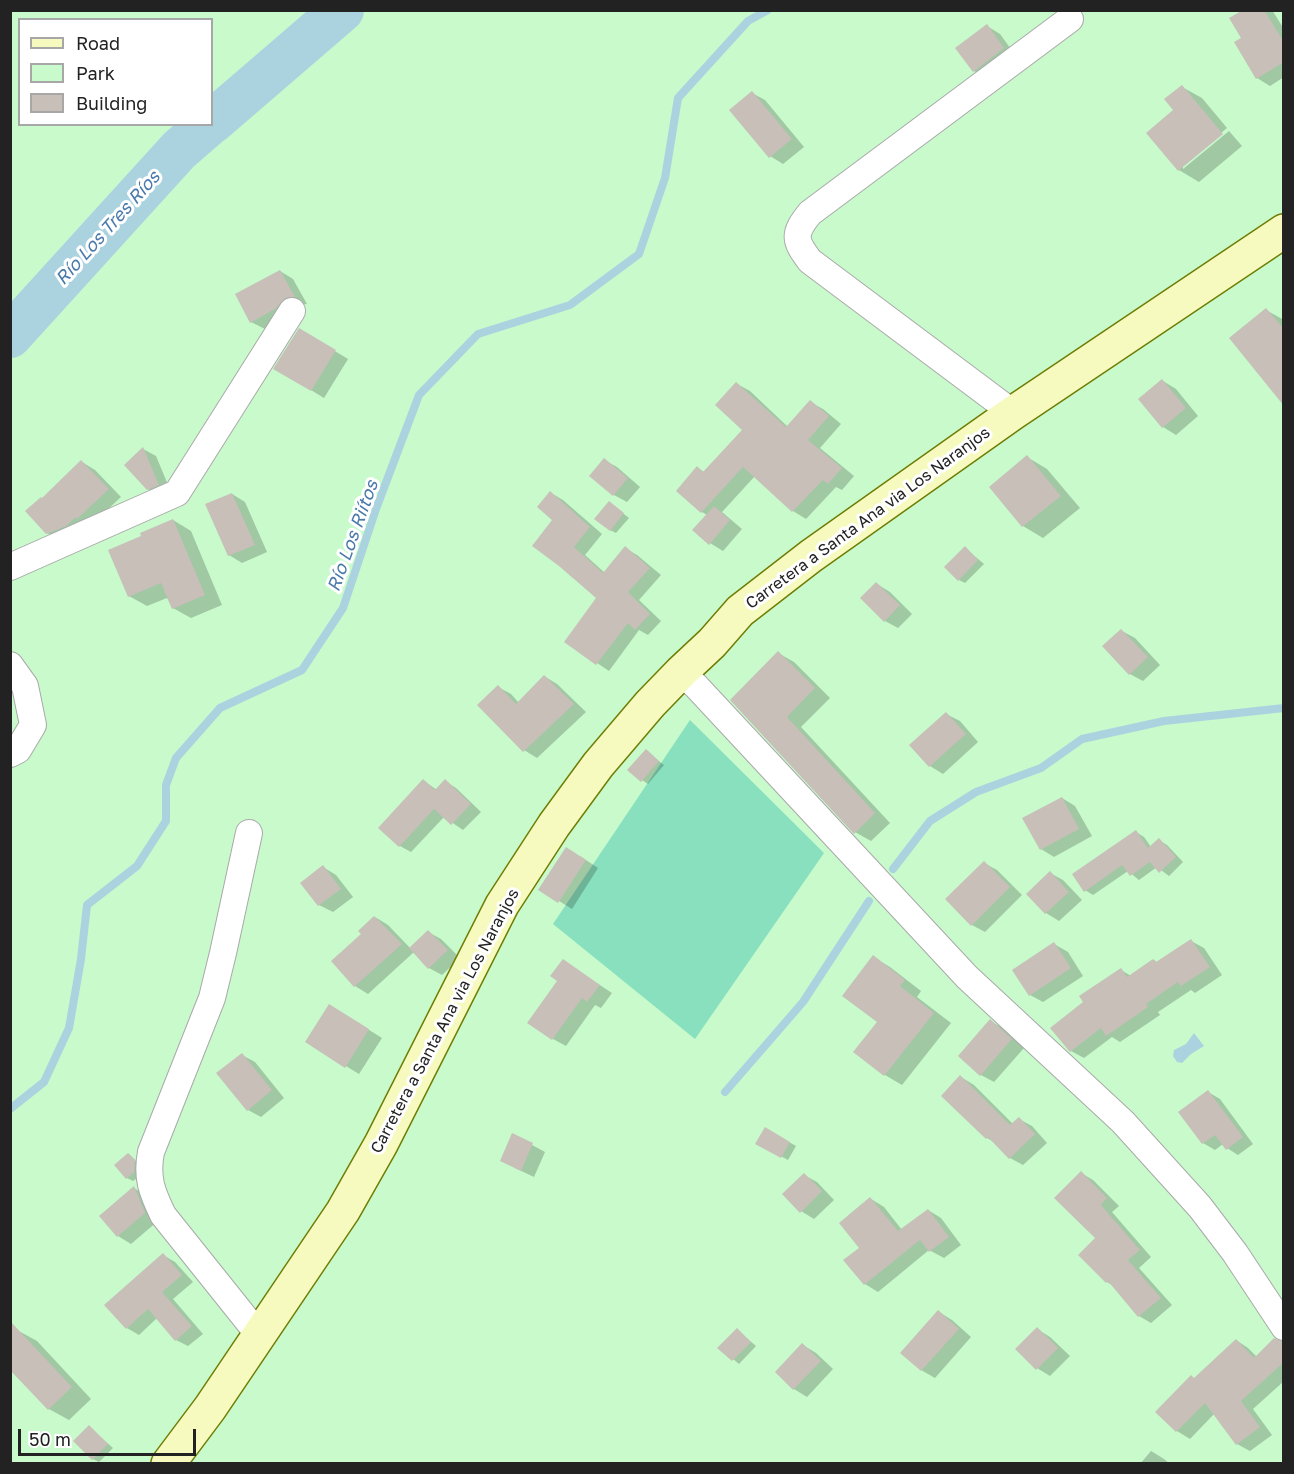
<!DOCTYPE html>
<html>
<head>
<meta charset="utf-8">
<style>
  body { margin:0 }
  #map { position:relative; width:1294px; height:1474px; overflow:hidden; background:#f2efe9; font-family:"Golos Text",sans-serif }
  canvas { display:block }
  .frame { position:absolute; inset:0; border:12px solid #222; pointer-events:none }
  .legend { position:absolute; left:18px; top:18px; width:195px; height:108px; box-sizing:border-box; background:#fff; border:2px solid #a7a7a7; margin:0; padding:8px 10px; list-style:none; font-size:18px; color:#222 }
  .legend li { display:flex; align-items:center; gap:12px; height:30px }
  .legend b { width:30px; border:2px solid #a7a7a7 }
  .scale { position:absolute; left:18px; top:1429px; width:178px; height:27px; box-sizing:border-box; border:3px solid #222; border-top:0; padding-left:8px; font-size:18px; line-height:21px; white-space:nowrap; color:#222; -webkit-text-stroke:4px #fff; paint-order:stroke }
</style>
</head>
<body>
<div id="map">
<canvas width="1294" height="1474"></canvas>
<div class="frame"></div>
<ul class="legend">
<li><b style="height:8px;background:#f7fabf"></b>Road</li>
<li><b style="height:16px;background:#c8facc"></b>Park</li>
<li><b style="height:16px;background:#c7bfb8"></b>Building</li>
</ul>
<div class="scale">50 m</div>
</div>
<script>
const ctx = document.querySelector('canvas').getContext('2d');
ctx.lineJoin = 'round';
function paint(path, color) {
  ctx.fillStyle = color;
  ctx.fill(path, 'evenodd');
}
function trace(path, color, width, dash) {
  ctx.strokeStyle = color;
  ctx.lineWidth = width;
  ctx.lineCap = dash ? 'butt' : 'round';
  ctx.setLineDash(dash || []);
  ctx.stroke(path);
}
function write(font, color, halo, rows, align = 'center') {
  ctx.font = font + ' "Golos Text",sans-serif';
  ctx.lineWidth = 6;
  ctx.setLineDash([]);
  ctx.textBaseline = 'middle';
  ctx.strokeStyle = halo;
  ctx.fillStyle = color;
  for (const [text, x, y, turn = 0] of rows) {
    ctx.save();
    ctx.translate(x, y);
    ctx.rotate((+turn || 0) * Math.PI / 180);
    ctx.textAlign = isNaN(turn) ? turn : align;
    if (halo) ctx.strokeText(text, 0, 0);
    ctx.fillText(text, 0, 0);
    ctx.restore();
  }
}
paint(new Path2D(`
  M11,11H1283V1463H11ZM20,20H212V124H20Z`), '#c8facc');
paint(new Path2D(`
  M690,720L824,853L695,1039L553,924Z`), '#88e0be');
paint(new Path2D(`
  M1194,1033L1204,1046L1191,1054L1182,1063L1177,1062L1173,1056L1174,1050L1186,1044Z`), '#aad3df');
paint(new Path2D(`
  M1246,10H1272L1284,29V77L1270,86L1257,78L1243,39Z
  M987,26L1000,34L1016,56L987,78L974,71Z
  M1182,87L1202,98L1227,128L1183,165V169L1229,131L1242,146L1199,182L1179,170L1148,133L1175,110Z
  M752,93L765,100L804,147L783,164L770,156Z
  M280,271L293,279L307,304L298,305L289,316L265,329L251,322Z
  M1266,310L1284,320V401Z
  M300,330L348,359L324,398L275,368Z
  M1163,381L1176,389L1198,416L1176,435L1163,427Z
  M737,384L750,391L788,427L810,402L823,409L841,424L820,448L854,476L842,490L836,487L806,519L793,511L755,476L722,512L742,529L723,551L710,543L707,515L702,512L698,468L704,472L744,430Z
  M143,449L156,456L171,492L161,496L148,489Z
  M1027,457L1047,469L1080,508L1043,538L1023,526L991,487Z
  M604,460L617,467L640,487L627,502L614,495Z
  M82,462L95,470L121,497L91,525L61,541L47,533L43,500Z
  M551,493L563,500L602,534L585,555L605,573L625,548L637,555L661,575L639,600L661,621L648,635L639,630L609,671L566,642L598,598L554,520Z
  M232,494L245,502L267,552L242,563L229,555Z
  M615,507L629,518L616,533L610,530Z
  M173,520L191,531L222,605L191,618L173,608L167,598L147,606L129,596L143,537Z
  M965,548L984,564L965,583L959,580Z
  M877,584L890,592L912,614L898,628L885,621Z
  M1122,631L1135,638L1160,665L1143,681L1130,674Z
  M778,653L794,662L830,698L801,727L890,823L871,841L855,832L732,700Z
  M544,676L557,684L586,712L537,758L524,750L498,687L511,694L519,703Z
  M946,714L960,721L978,742L943,774L930,766Z
  M646,751L664,765L648,784L642,780Z
  M424,781L437,790L445,781L456,788L481,812L463,830L444,817L411,852L400,846L381,828Z
  M1062,798L1075,806L1092,836L1054,857L1041,849Z
  M1136,832L1144,837L1151,847L1159,840L1167,845L1183,862L1169,876L1157,867L1139,880L1128,871L1093,895L1085,890Z
  M580,856L598,868L572,909L559,901Z
  M984,863L997,870L1022,895L985,932L972,925Z
  M323,867L336,875L353,897L333,912L319,905Z
  M1050,873L1063,880L1082,900L1059,921L1046,913L1028,894Z
  M375,917L388,925L411,949L428,932L441,939L460,958L442,975L429,968L414,952L368,994L355,986L363,935Z
  M1191,941L1204,948L1222,975L1195,993L1191,990L1158,1012L1160,1015L1120,1042L1112,1037L1084,1058L1071,1051L1085,1003L1121,970L1131,976L1154,960L1158,963Z
  M1054,944L1068,952L1083,976L1043,1002L1030,995Z
  M873,957L890,967L921,991L917,997L951,1023L902,1085L885,1075L856,1052L880,1022Z
  M563,961L612,993L601,1008L595,1005L566,1046L553,1039Z
  M342,1013L382,1038L359,1074L307,1042Z
  M990,1021L1003,1028L1024,1048L994,1082L981,1075L960,1056Z
  M242,1055L255,1062L284,1098L261,1117L248,1110Z
  M961,1077L974,1085L1013,1124L1019,1119L1032,1126L1047,1143L1023,1165L1010,1158L997,1144L987,1138Z
  M1208,1092L1220,1099L1253,1144L1238,1155L1227,1148L1223,1144L1215,1150L1203,1143Z
  M766,1129L796,1146L788,1160L757,1143Z
  M532,1145L545,1152L534,1177L515,1168Z
  M129,1154L140,1165V1176L133,1181L127,1178Z
  M1081,1173L1093,1180L1119,1206L1112,1212L1151,1257L1139,1268L1172,1305L1151,1323L1139,1316L1115,1287L1107,1282Z
  M804,1175L817,1182L834,1200L814,1219L801,1211Z
  M134,1188L147,1196L158,1221L131,1244L118,1236Z
  M871,1199L884,1207L902,1230L928,1210L941,1218L961,1245L944,1258L929,1250L878,1292L865,1284L861,1248Z
  M163,1255L175,1262L193,1282L173,1299L203,1334L188,1346L176,1340L157,1318L139,1335L127,1328Z
  M939,1312L952,1320L971,1337L935,1378L921,1370Z
  M1037,1329L1050,1337L1070,1356L1050,1376L1037,1368Z
  M17,1330L37,1341L91,1399L69,1420L49,1409Z
  M737,1330L756,1346L739,1364L720,1348Z
  M1236,1340L1248,1348L1257,1357L1284,1343V1381L1253,1409L1272,1435L1250,1451L1237,1444L1215,1413L1190,1439L1177,1431L1157,1412L1195,1379Z
  M803,1345L816,1353L833,1369L807,1397L794,1389L777,1372Z
  M89,1427L113,1448L99,1462L93,1459Z
  M1151,1451L1164,1459L1170,1464H1140Z`), '#0003');
trace(new Path2D(`
  M893,869L930,821L976,792L1041,768L1082,739L1164,721L1284,708
  M725,1092L803,1002L869,901
  M10,1109L44,1082L69,1028L81,959L87,905L137,866L166,821V785L176,758L220,708L302,670L343,608L376,509L419,395L478,334L570,305L639,254L665,178L678,98L748,21L768,10`), '#aad3df', 8);
trace(new Path2D(`
  M212,122L342,10
  M10,336L179,150L209,124`), '#aad3df', 44);
paint(new Path2D(`
  M1243,10H1264L1284,42V62L1256,79L1234,42L1241,38L1229,18Z
  M987,24L1004,48L973,72L955,48Z
  M1182,85L1223,134L1178,171L1146,133L1173,110L1164,99Z
  M752,91L792,139L769,158L729,110Z
  M280,270L295,297L285,298L275,309L250,323L235,294Z
  M1266,308L1284,329V406L1229,338Z
  M299,328L336,350L311,391L273,369Z
  M1162,379L1186,408L1162,428L1138,399Z
  M736,382L786,427L810,400L829,416L808,440L842,468L828,484L823,480L792,512L743,467L701,513L676,491L697,466L703,472L742,430L715,405Z
  M143,447L159,485L147,490L124,465Z
  M1027,455L1061,496L1022,527L989,487Z
  M604,458L628,478L613,496L589,476Z
  M81,460L109,489L77,519L76,517L66,526L46,534L25,511L41,497L42,498Z
  M550,491L590,527L574,547L603,573L625,546L650,568L628,592L650,614L635,630L628,623L596,665L564,642L596,598L559,566L532,546L552,520L537,507Z
  M232,493L255,545L228,556L205,504Z
  M609,501L624,513L610,531L594,519Z
  M714,506L730,520L709,545L692,530Z
  M173,519L205,595L172,609L161,583L128,597L108,550L141,536L140,533Z
  M965,546L978,560L958,581L944,567Z
  M876,582L900,605L884,622L860,598Z
  M1121,629L1148,657L1129,675L1102,646Z
  M778,651L815,688L787,717L875,813L854,834L730,700Z
  M544,675L574,704L523,752L477,705L498,685L516,704Z
  M946,712L966,734L929,767L909,745Z
  M646,749L659,761L641,782L627,770Z
  M423,779L435,790L445,779L471,804L451,825L434,809L399,847L378,828Z
  M1062,797L1079,829L1040,850L1022,818Z
  M1136,830L1148,848L1159,838L1176,857L1159,873L1150,862L1130,876L1122,865L1084,892L1072,874Z
  M566,847L586,860L558,903L538,890Z
  M984,861L1010,887L971,926L945,899Z
  M323,865L341,889L318,906L300,883Z
  M1050,871L1069,892L1045,914L1026,894Z
  M374,916L402,944L354,987L331,961L361,934L358,931Z
  M428,930L448,950L428,969L409,948Z
  M1191,939L1210,967L1181,986L1178,982L1146,1004L1148,1007L1106,1036L1101,1028L1070,1052L1050,1028L1083,1002L1079,996L1121,968L1127,977L1153,959L1156,962Z
  M1054,942L1071,968L1029,996L1012,970Z
  M873,955L905,980L900,986L934,1013L884,1076L853,1052L877,1022L842,996Z
  M563,959L600,985L587,1002L582,998L552,1040L527,1023L557,981L550,976Z
  M329,1004L369,1029L345,1068L305,1042Z
  M990,1019L1012,1039L980,1076L958,1056Z
  M242,1053L272,1090L247,1111L216,1073Z
  M960,1075L1010,1125L1019,1117L1035,1134L1009,1159L988,1137L986,1139L941,1096Z
  M1208,1090L1243,1137L1226,1150L1215,1135L1202,1144L1178,1112Z
  M765,1127L790,1142L781,1158L755,1144Z
  M512,1133L533,1143L521,1171L500,1161Z
  M128,1153L135,1160L134,1172L126,1179L114,1165Z
  M1081,1171L1107,1198L1101,1205L1140,1250L1128,1260L1161,1298L1138,1317L1108,1281L1106,1283L1078,1255L1095,1238L1054,1198Z
  M804,1173L822,1191L800,1213L782,1194Z
  M134,1186L145,1213L117,1237L99,1216Z
  M870,1197L898,1231L928,1209L949,1237L929,1252L920,1240L864,1285L843,1260L859,1248L839,1223Z
  M163,1253L182,1275L162,1292L192,1326L175,1341L148,1309L126,1329L104,1305Z
  M938,1310L959,1329L921,1371L900,1353Z
  M10,1321L72,1387L48,1410L10,1370Z
  M1037,1327L1058,1348L1036,1370L1015,1349Z
  M737,1328L751,1342L732,1361L717,1348Z
  M1274,1338L1284,1342V1362L1241,1401L1260,1427L1236,1445L1205,1403L1176,1432L1155,1412L1191,1375L1194,1378L1236,1339L1254,1358Z
  M802,1343L821,1361L793,1390L775,1372Z
  M89,1425L108,1444L92,1460L73,1441Z`), '#c7bfb8');
const street = new Path2D(`
  M1013,413L810,261C794,240 793,234 810,213L1070,19
  M10,567L177,493L292,311
  M10,665L25,686L33,725L18,750L10,754
  M681,672L696,686L967,977L1123,1122L1200,1207L1235,1253L1284,1327
  M249,833L223,953L212,998L151,1152C146,1178 152,1192 163,1215L259,1335`);
const secondary = new Path2D(`
  M168,1464L210,1408L343,1211L381,1144L502,905L554,825L598,765L650,704L681,672L712,643L740,611L811,556L1013,413L1284,231`);
trace(street, '#a9a9a9', 28);
trace(secondary, '#707d05', 36);
trace(street, '#fff', 26);
trace(secondary, '#f7fabf', 33);
write('16px', '#222', '#fff', [
  ["Carretera a Santa Ana via Los Naranjos",868,518,-36],
  ["Carretera a Santa Ana via Los Naranjos",445,1021,-62]
]);
write('italic 18px', '#4a7aab', '#fff', [
  ["Río Los Tres Ríos",108,228,-48],
  ["Río Los Riítos",353,536,-70]
]);
</script>
</body>
</html>
